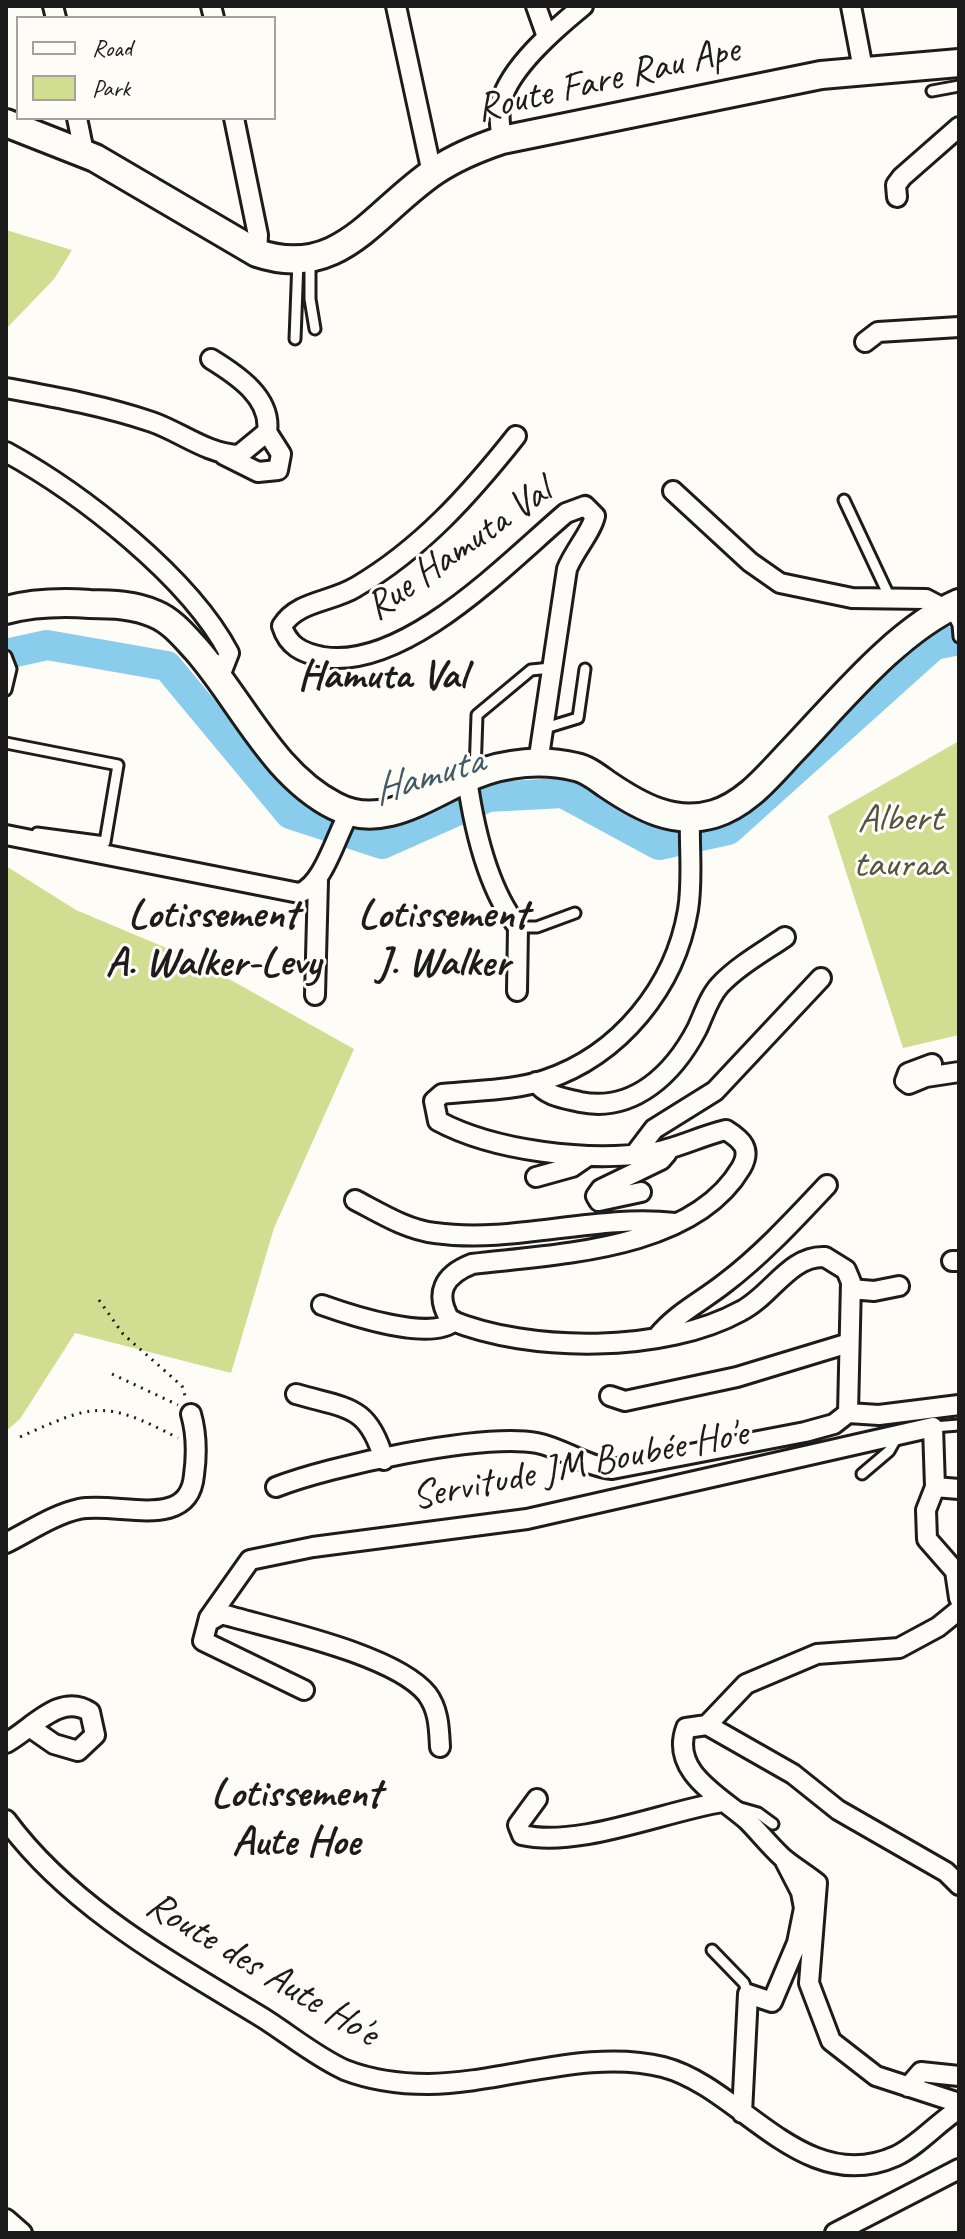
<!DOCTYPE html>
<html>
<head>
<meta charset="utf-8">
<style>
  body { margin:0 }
  #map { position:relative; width:965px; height:2239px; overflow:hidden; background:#fdfcf7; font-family:Caveat,sans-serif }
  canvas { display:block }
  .frame { position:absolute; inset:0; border:8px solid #1c1c1c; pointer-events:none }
  .legend { position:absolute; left:16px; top:16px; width:260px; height:104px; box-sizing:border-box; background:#fdfcf7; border:2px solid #a3a29f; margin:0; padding:10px 14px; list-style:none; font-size:24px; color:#1c1c1c }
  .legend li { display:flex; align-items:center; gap:16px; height:40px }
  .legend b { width:40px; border:2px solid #a3a29f }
</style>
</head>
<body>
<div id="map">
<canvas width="965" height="2239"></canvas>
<div class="frame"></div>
<ul class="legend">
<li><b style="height:10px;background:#fdfcf7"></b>Road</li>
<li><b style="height:22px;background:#d1dd90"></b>Park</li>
</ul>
</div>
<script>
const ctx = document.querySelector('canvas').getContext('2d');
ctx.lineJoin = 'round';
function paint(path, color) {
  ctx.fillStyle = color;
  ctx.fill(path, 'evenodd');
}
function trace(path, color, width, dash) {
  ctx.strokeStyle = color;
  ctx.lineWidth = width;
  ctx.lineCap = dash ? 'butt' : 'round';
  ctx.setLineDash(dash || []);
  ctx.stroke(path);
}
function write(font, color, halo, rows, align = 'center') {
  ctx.font = font + ' Caveat,sans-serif';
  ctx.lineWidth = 6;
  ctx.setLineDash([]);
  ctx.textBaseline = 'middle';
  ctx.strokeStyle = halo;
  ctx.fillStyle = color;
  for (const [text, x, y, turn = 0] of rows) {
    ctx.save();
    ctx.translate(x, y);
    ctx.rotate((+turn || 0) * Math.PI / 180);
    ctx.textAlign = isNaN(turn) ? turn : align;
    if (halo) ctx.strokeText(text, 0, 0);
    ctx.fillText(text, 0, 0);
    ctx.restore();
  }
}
paint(new Path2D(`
  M6,230L72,250L54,279L6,329Z
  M959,741V1035L903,1048L828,816Z
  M6,866L76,910L195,960L354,1049L274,1228L231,1373L75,1333L20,1419L6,1431Z`), '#d1dd90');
trace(new Path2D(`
  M6,654L47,645L167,666L290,814L382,844L488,797L563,793L659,845L728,830L934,645L959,640`), '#8acceb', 30);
const service = new Path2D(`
  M932,91L959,86
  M310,261V299L315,329
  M295,339L298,261
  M844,500L890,598
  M950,610L958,625L959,637
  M6,656L11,669L6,690
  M542,729L578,718L585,669
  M6,743L118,765L105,842L37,833
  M475,773L477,715L531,670L551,668
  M518,927H537L575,913
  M933,1427L959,1425
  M862,1474L889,1451L897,1437
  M737,1807L758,1813L773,1824
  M712,1950L744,1983L748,1994`);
const minor = new Path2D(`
  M53,6L56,18
  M211,6L214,18
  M396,6L432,173
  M536,6L547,37
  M851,6L863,69
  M77,118L84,152
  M234,118L258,235L257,253
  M502,140C500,128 498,114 501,102C510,67 556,28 583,6
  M897,197L896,185L902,177L959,127
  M865,342L878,332L959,327
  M6,388C55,397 105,406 152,422C181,432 207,454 239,455L267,432C272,398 237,375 211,359
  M516,436C470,494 421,549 356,587C332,602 297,601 282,626C288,646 302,653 323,657C406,670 507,563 566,513L585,506L595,516C592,531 574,551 567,569L538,763
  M6,452C81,493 189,577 229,653L220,676
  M224,455L258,472L278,470L281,454L267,432
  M673,491L750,562L780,583L852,598L926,599L945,609
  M467,779C474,828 487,888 518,927L517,991
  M6,835L299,893C323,886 336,836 349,813
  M315,995L318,881
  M932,1064L908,1073L905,1081L909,1084L926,1077L959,1072
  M536,1082C546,1096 563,1098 580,1102C634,1113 674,1073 697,1029C704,1014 709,997 720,985C738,966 763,952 785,937
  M635,1154L654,1129L715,1091L821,978
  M536,1177L572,1167L588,1156
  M641,1192L599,1201L596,1196L601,1189L661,1160L667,1153
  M355,1200C380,1213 407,1230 435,1233C515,1244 594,1214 675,1223
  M952,1261H959
  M851,1289L874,1291L899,1286
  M322,1305C350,1315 431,1342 454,1321
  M658,1336C677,1313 701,1302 725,1283C762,1255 795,1219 827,1185
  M296,1394C347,1409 368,1404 384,1460
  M610,1396L625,1401L737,1377L849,1343
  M848,1413L879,1415L959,1405
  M276,1487C329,1466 481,1433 537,1443C563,1448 585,1466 612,1469L805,1432L834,1424L848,1413L851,1282L846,1270L825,1257C790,1255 771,1296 741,1311C665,1353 530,1353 450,1320C434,1293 444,1275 472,1264C555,1254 692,1251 741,1168C752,1149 742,1140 726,1130C700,1136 676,1149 650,1153C587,1162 494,1151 438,1121L434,1101L442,1094C477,1090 512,1091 545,1080C620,1055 675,987 688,910C693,880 689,849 690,818
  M935,1487L926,1510L927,1539L955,1571L959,1598
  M6,1543C28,1532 55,1514 79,1509C118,1501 189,1532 194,1475C197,1453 197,1435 191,1414
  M959,1610L938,1627L899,1648L817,1654L746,1684L707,1725L686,1728C670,1772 720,1796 747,1820C759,1832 769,1845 782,1857C792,1866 806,1874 817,1883L809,1983L831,2041L876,2076L959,2103
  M208,1622L222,1614C273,1629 395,1654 427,1694C439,1710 439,1729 440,1747
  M304,1690L203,1641L209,1618L250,1560L313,1547L527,1519L933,1427L935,1487L959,1489
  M707,1725L793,1774L838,1810L946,1872L959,1885
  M6,1743C32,1729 60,1692 90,1712L95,1735L78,1751L54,1744L31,1728
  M537,1799L518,1825L522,1835C579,1848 662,1812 722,1802
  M6,1820C71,1908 171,1962 263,2018C290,2035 316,2057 345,2070C371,2080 400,2084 428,2084C505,2083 587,2048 663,2067C741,2087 803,2198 896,2156C919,2145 937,2123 959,2109
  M908,2087L921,2072L959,2076
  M742,2113L748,1994L772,2002L797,1943L804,1908L801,1892L785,1861
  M6,2219L22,2233
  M835,2233L959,2169`);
const secondary = new Path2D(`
  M6,123L95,158L257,253C340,281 374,212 435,171C456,157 478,148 502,140L821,75L959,63
  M6,610C33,603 62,602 90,604C112,604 135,605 155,614C172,621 184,636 196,649C241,700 272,774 335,806C384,832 430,793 475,775C507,762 543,759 576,767C587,769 598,778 608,785C639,806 674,826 714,814C747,804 770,774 793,750C839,702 897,630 959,603`);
trace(service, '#1c1c1c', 15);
trace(minor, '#1c1c1c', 24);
trace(secondary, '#1c1c1c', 32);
trace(new Path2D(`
  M99,1300L123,1334L182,1386L186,1399
  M112,1374L178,1405
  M20,1437C94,1404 103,1399 178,1438`), '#1c1c1c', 3, [2, 6]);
trace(service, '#fdfcf7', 9);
trace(minor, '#fdfcf7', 18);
trace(secondary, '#fdfcf7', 26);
write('40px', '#1c1c1c', '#fdfcf7', [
  ["Route Fare Rau Ape",608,80,-13],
  ["Rue Hamuta Val",459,550,-35],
  ["Servitude JM Boubée Ho'e",580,1466,-11],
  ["Route des Aute Ho'e",262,1970,31]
]);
write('40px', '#52563f', '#fdfcf7', [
  ["Albert",900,820],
  ["tauraa",900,866]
]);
write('bold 42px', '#1c1c1c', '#fdfcf7', [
  ["Hamuta Val",382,677],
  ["Lotissement",213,916],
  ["A. Walker-Levy",213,964],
  ["Lotissement",443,916],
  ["J. Walker",443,964],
  ["Lotissement",296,1795],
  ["Aute Hoe",296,1843]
]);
write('italic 42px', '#425a64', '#fdfcf7', [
  ["Hamuta",428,777,-17]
]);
</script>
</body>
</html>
